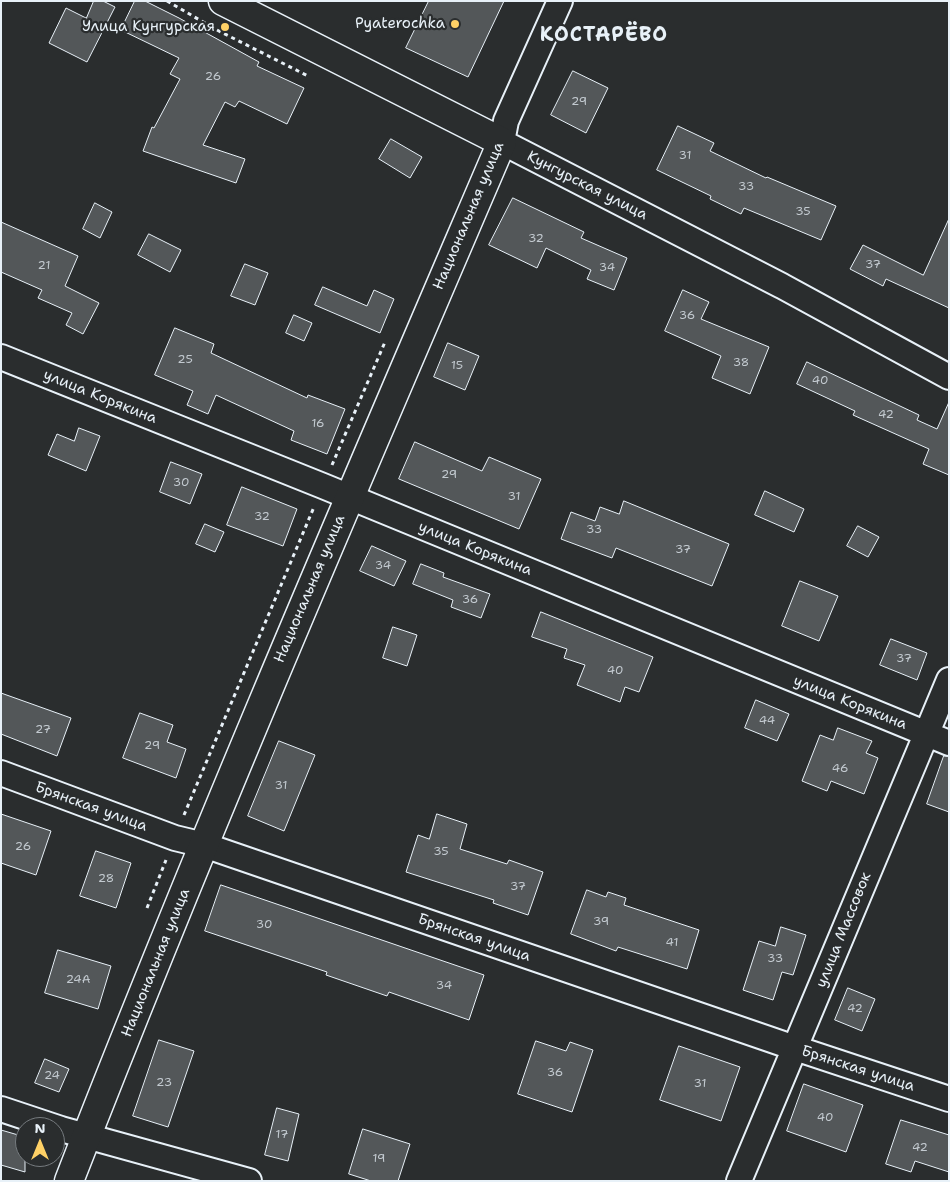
<!DOCTYPE html>
<html>
<head>
<meta charset="utf-8">
<style>
  body { margin:0 }
  #map { position:relative; width:950px; height:1182px; overflow:hidden; background:#2a2d2e; font-family:"Shantell Sans",sans-serif }
  canvas { display:block }
  .frame { position:absolute; inset:0; border:2px solid #e8f1f8; pointer-events:none }
  .north { position:absolute; left:15px; top:1117px; width:50px; height:50px; box-sizing:border-box; background:#2a2d2e; border:1px solid #767b7f; border-radius:50%; rotate:0deg; font-size:14px; font-weight:700; line-height:20px; text-align:center; color:#e8f1f8 }
  .north::after { content:''; display:block; margin:auto; width:18px; height:22px; background:#ffd166; clip-path:polygon(50% 0,100% 100%,50% 72%,0 100%) }
</style>
</head>
<body>
<div id="map">
<canvas width="950" height="1182"></canvas>
<div class="frame"></div>
<div class="north">N</div>
</div>
<script>
const ctx = document.querySelector('canvas').getContext('2d');
ctx.lineJoin = 'round';
function paint(path, color) {
  ctx.fillStyle = color;
  ctx.fill(path, 'evenodd');
}
function trace(path, color, width, dash) {
  ctx.strokeStyle = color;
  ctx.lineWidth = width;
  ctx.lineCap = dash ? 'butt' : 'round';
  ctx.setLineDash(dash || []);
  ctx.stroke(path);
}
function write(font, color, halo, rows, align = 'center') {
  ctx.font = font + ' "Shantell Sans",sans-serif';
  ctx.lineWidth = 4.5;
  ctx.setLineDash([]);
  ctx.textBaseline = 'middle';
  ctx.strokeStyle = halo;
  ctx.fillStyle = color;
  for (const [text, x, y, turn = 0] of rows) {
    ctx.save();
    ctx.translate(x, y);
    ctx.rotate((+turn || 0) * Math.PI / 180);
    ctx.textAlign = isNaN(turn) ? turn : align;
    if (halo) ctx.strokeText(text, 0, 0);
    ctx.fillText(text, 0, 0);
    ctx.restore();
  }
}
const building = new Path2D(`
  M94,1H103L115,7L87,62L49,43L66,8L86,18Z
  M135,1H145L179,18L259,62L257,66L304,88L287,124L239,101L235,107L225,102L203,145L245,159L236,183L143,151L152,127L154,128L180,79L170,74L179,58L121,30Z
  M429,1H504L468,77L406,48Z
  M573,71L608,88L586,133L551,115Z
  M678,126L714,143L710,151L766,178L767,177L836,206L821,240L744,208L741,214L710,199L711,196L657,170Z
  M391,139L422,157L410,178L379,159Z
  M513,198L584,232L581,238L627,258L614,290L587,279L591,270L546,248L537,268L489,245Z
  M95,203L112,212L100,238L83,229Z
  M949,219V308L886,279L883,286L850,269L863,245L923,275Z
  M1,222L78,256L65,286L99,303L83,334L66,325L72,313L38,298L42,290L1,272Z
  M149,234L181,250L170,272L138,255Z
  M245,264L268,273L255,305L231,296Z
  M323,287L367,306L374,290L394,299L380,333L315,305Z
  M683,290L709,302L701,319L769,347L750,394L712,378L721,356L665,331Z
  M294,315L312,323L304,341L286,333Z
  M175,328L214,344L211,353L307,398L308,395L345,409L327,454L291,440L294,431L216,395L208,414L187,405L193,391L155,375Z
  M448,343L479,356L465,390L434,377Z
  M807,362L919,415L917,420L937,429L949,402V475L923,464L929,449L853,415L855,411L797,384Z
  M79,428L100,436L86,471L48,455L57,434L74,441Z
  M415,442L482,471L489,457L541,479L519,529L399,479Z
  M171,462L202,474L190,504L160,492Z
  M242,487L297,509L283,546L227,525Z
  M765,491L804,509L794,532L755,515Z
  M624,501L729,544L712,586L616,548L612,558L561,539L571,512L595,521L600,507L619,514Z
  M205,524L224,532L215,552L196,544Z
  M858,526L879,537L868,557L847,546Z
  M372,546L406,561L394,586L360,571Z
  M421,564L444,573L443,577L490,594L481,618L451,607L453,600L413,584Z
  M800,581L838,596L819,641L782,626Z
  M541,612L653,657L639,692L625,687L620,702L577,685L585,665L564,658L567,649L532,637Z
  M393,627L417,635L407,666L383,658Z
  M891,639L927,653L917,680L880,665Z
  M1,693L71,718L57,756L1,734Z
  M756,700L789,714L777,741L745,728Z
  M140,713L173,725L167,742L186,749L176,778L123,758Z
  M838,728L872,741L866,753L878,758L864,794L831,781L827,791L802,781L820,735L833,740Z
  M279,741L315,755L284,831L248,816Z
  M944,756H949V812L927,804Z
  M1,814L51,831L36,875L1,863Z
  M437,814L467,824L460,849L507,864L509,860L543,872L528,915L493,903L494,900L406,872L418,835L429,839Z
  M96,851L131,863L116,908L80,896Z
  M221,885L484,975L469,1020L389,992L387,996L326,975L327,972L205,931Z
  M587,890L606,897L608,892L626,898L624,905L699,930L687,969L618,947L616,951L571,934Z
  M781,927L806,935L793,975L782,972L773,1000L743,990L759,941L775,946Z
  M58,950L111,966L98,1009L45,993Z
  M848,988L875,999L862,1031L835,1020Z
  M159,1040L194,1051L168,1127L133,1116Z
  M536,1041L566,1051L570,1042L593,1050L572,1112L518,1094Z
  M679,1046L740,1067L721,1121L660,1100Z
  M45,1059L69,1069L59,1092L35,1083Z
  M804,1084L863,1105L846,1152L787,1131Z
  M277,1108L299,1114L288,1161L265,1155Z
  M901,1120L949,1135V1172L915,1161L911,1172L886,1164Z
  M363,1129L410,1144L398,1181H371L349,1174Z
  M1,1130L25,1137V1172L1,1165Z`);
paint(building, '#535759');
trace(building, '#e8f1f8', 1);
const minor = new Path2D(`
  M560,1L506,121L502,142L782,286L949,377
  M1,357L323,486L949,743
  M1,773L175,838L204,845L795,1048L949,1099
  M1,1109L61,1129L249,1181
  M739,1181L949,680`);
const tertiary = new Path2D(`
  M69,1181C205,831 354,487 502,142L223,1`);
trace(minor, '#e8f1f8', 28);
trace(tertiary, '#e8f1f8', 31);
trace(new Path2D(`
  M167,1L210,26
  M217,30L308,76
  M332,465L385,342
  M184,815L314,507
  M147,908L166,860`), '#e8f1f8', 3, [4, 4]);
trace(minor, '#2a2d2e', 24);
trace(tertiary, '#2a2d2e', 28);
for (const [x, y, r, color] of [
  [455,24,5,"#ffd166"],
  [225,27,5,"#ffd166"]
]) {
  const dot = new Path2D();
  dot.arc(x, y, r, 0, 2 * Math.PI);
  ctx.fillStyle = color;
  ctx.fill(dot);
  trace(dot, '#2a2d2e', 2);
}
write('12px', '#c3cad0', null, [
  ["26",213,77],
  ["29",579,102],
  ["31",685,156],
  ["33",746,187],
  ["35",803,212],
  ["32",536,239],
  ["37",873,265],
  ["21",44,266],
  ["34",607,268],
  ["36",687,316],
  ["25",185,360],
  ["38",741,363],
  ["15",457,366],
  ["40",820,381],
  ["42",886,415],
  ["16",318,424],
  ["29",449,475],
  ["30",181,483],
  ["31",514,497],
  ["32",262,517],
  ["33",594,530],
  ["37",683,550],
  ["34",383,566],
  ["36",470,600],
  ["37",904,659],
  ["40",615,671],
  ["44",767,721],
  ["27",43,730],
  ["29",152,746],
  ["46",840,769],
  ["31",281,786],
  ["26",23,847],
  ["35",441,852],
  ["28",106,879],
  ["37",518,887],
  ["39",601,922],
  ["30",264,925],
  ["41",672,943],
  ["33",775,959],
  ["24А",78,980],
  ["34",444,986],
  ["42",855,1009],
  ["36",555,1073],
  ["24",52,1076],
  ["23",164,1083],
  ["31",700,1084],
  ["40",825,1118],
  ["17",282,1135],
  ["42",920,1148],
  ["19",379,1159]
]);
write('15px', '#e8f1f8', '#2a2d2e', [
  ["Pyaterochka",445,24],
  ["Улица Кунгурская",215,27]
], 'right');
write('15px', '#e8f1f8', '#2a2d2e', [
  ["Кунгурская улица",587,186,27],
  ["Национальная улица",469,216,-67],
  ["улица Корякина",100,397,22],
  ["улица Корякина",475,549,22],
  ["Национальная улица",310,589,-67],
  ["улица Корякина",850,703,22],
  ["Брянская улица",91,807,20],
  ["улица Массовок",844,930,-68],
  ["Брянская улица",474,938,19],
  ["Национальная улица",156,963,-68],
  ["Брянская улица",858,1069,18]
]);
ctx.letterSpacing = '1px';
write('bold 20px', '#e8f1f8', '#2a2d2e', [
  ["КОСТАРЁВО",604,36]
]);
ctx.letterSpacing = '0px';
</script>
</body>
</html>
